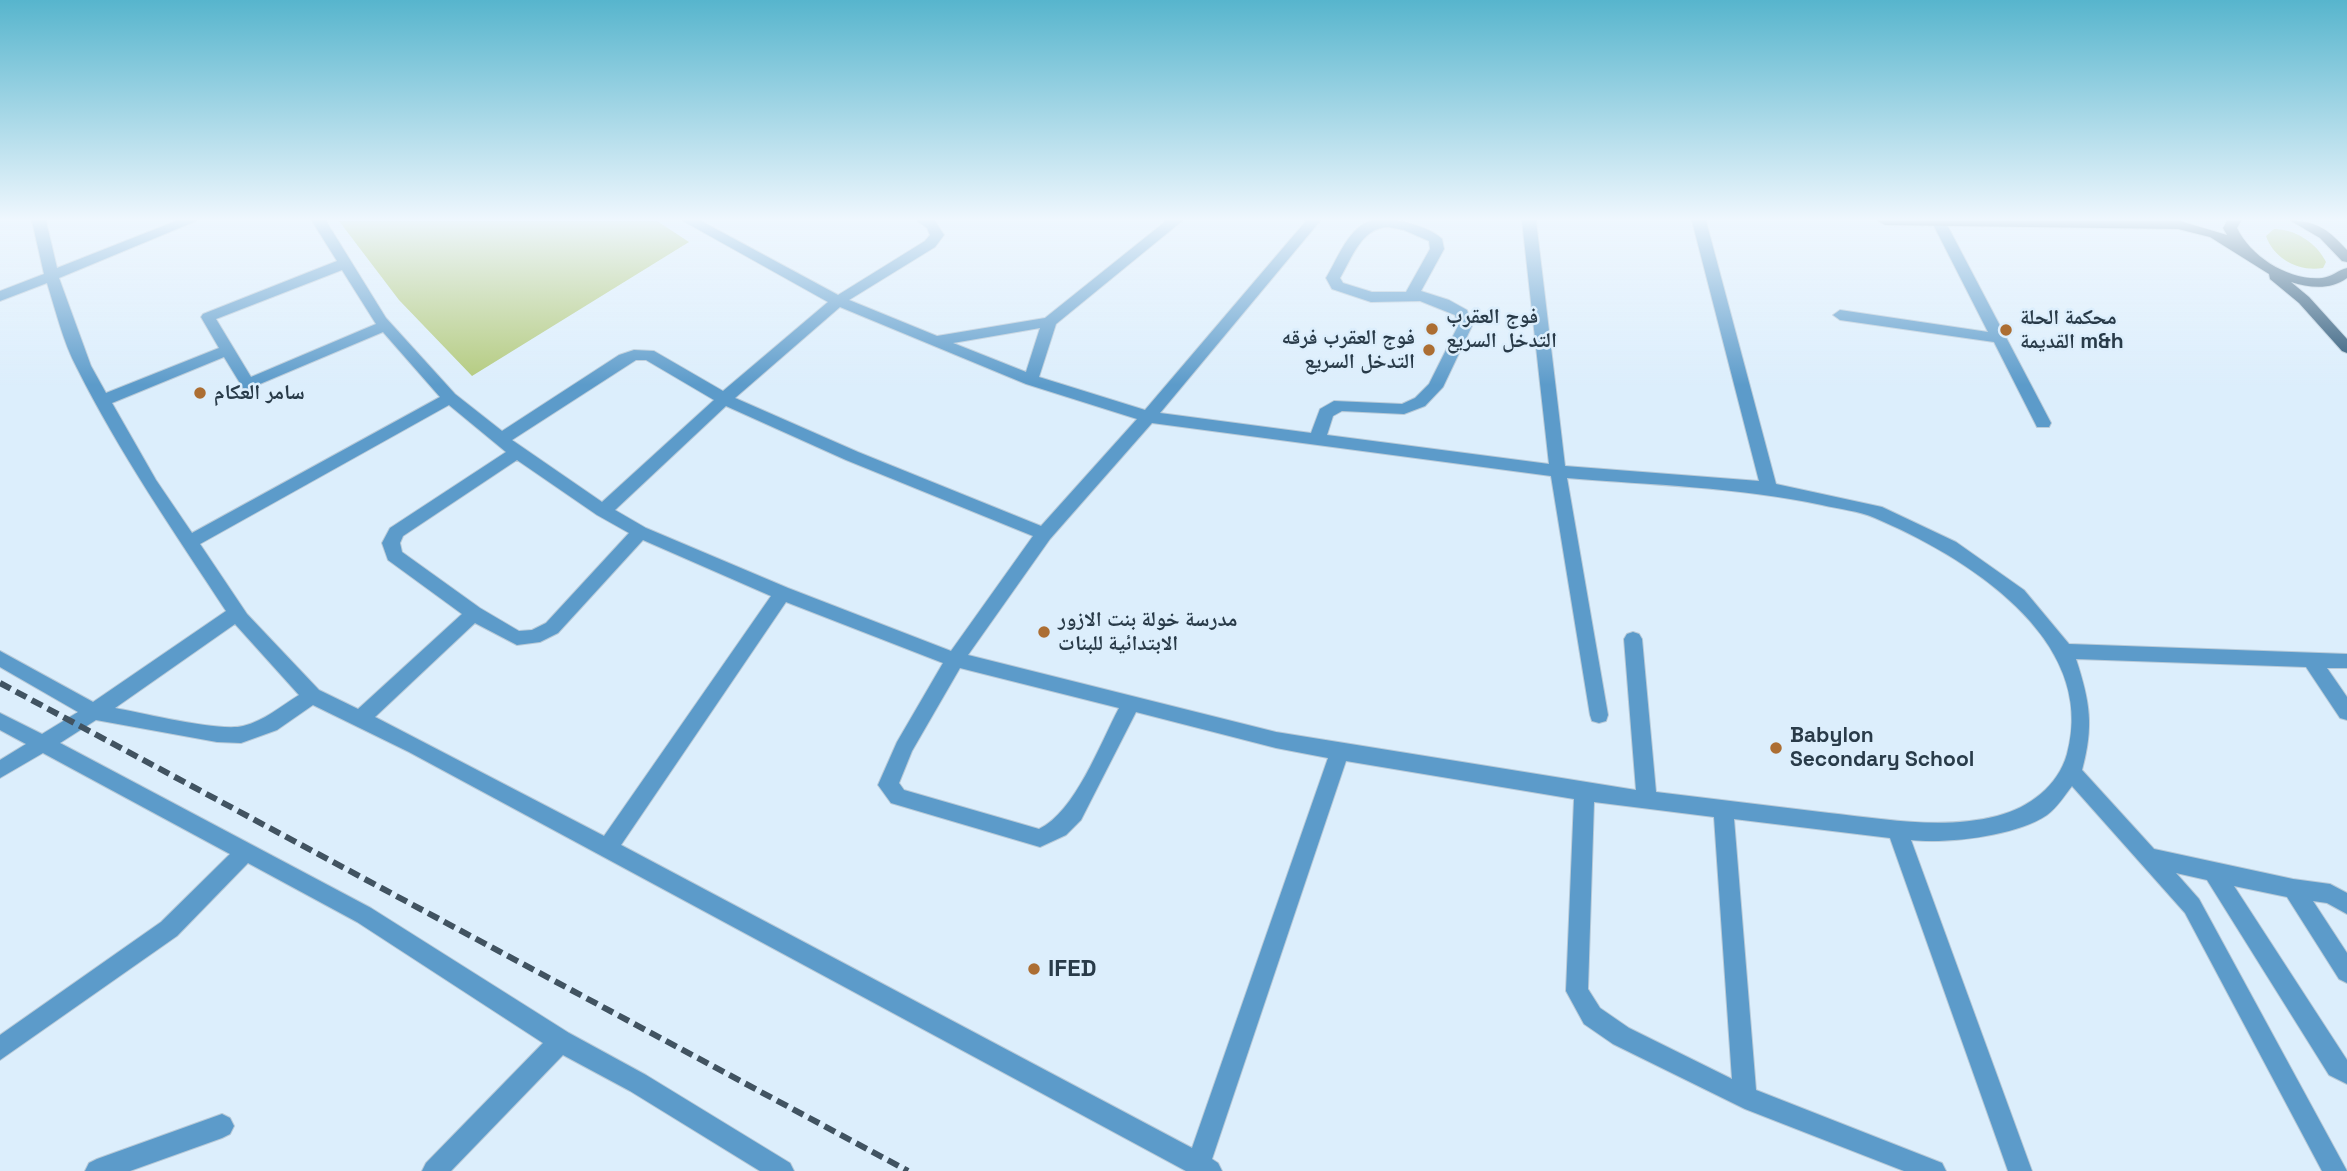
<!DOCTYPE html>
<html>
<head>
<meta charset="utf-8">
<style>
  body { margin:0 }
  canvas { display:block; background:#dceefc }
</style>
</head>
<body>
<canvas width="2347" height="1171"></canvas>
<script>
const ctx = document.querySelector('canvas').getContext('2d');
ctx.lineJoin = 'round';
function paint(path, color) {
  ctx.fillStyle = color;
  ctx.fill(path, 'evenodd');
}
function trace(path, color, width, dash) {
  ctx.strokeStyle = color;
  ctx.lineWidth = width;
  ctx.lineCap = dash ? 'butt' : 'round';
  ctx.setLineDash(dash || []);
  ctx.stroke(path);
}
function write(font, color, halo, rows, align = 'center') {
  ctx.font = font + ' "Space Grotesk","Noto Naskh Arabic",sans-serif';
  ctx.lineWidth = 5;
  ctx.setLineDash([]);
  ctx.textBaseline = 'middle';
  ctx.strokeStyle = halo;
  ctx.fillStyle = color;
  for (const [text, x, y, turn = 0] of rows) {
    ctx.save();
    ctx.translate(x, y);
    ctx.rotate((+turn || 0) * Math.PI / 180);
    ctx.textAlign = isNaN(turn) ? turn : align;
    if (halo) ctx.strokeText(text, 0, 0);
    ctx.fillText(text, 0, 0);
    ctx.restore();
  }
}
paint(new Path2D(`
  M339,221H657L689,242L472,376L399,300Z
  M2274,229C2295,229 2317,243 2326,262L2323,268C2299,272 2274,259 2266,236Z`), '#b3ca7c');
const minor = new Path2D(`
  M32,221H46L57,268L176,221H196L59,278L91,366L106,393L219,348L201,317L203,314L337,261L312,221H326L386,318L455,394L502,431L619,355L634,350L654,351L723,391L828,302L683,221H701L838,295L925,241L930,235L927,228L917,221H935L944,235L935,247L849,300L937,336L1045,318L1166,221H1182L1056,324L1039,377L1145,410L1306,221H1320L1160,413L1311,433L1320,409L1334,401L1402,404L1415,398L1429,384L1458,326L1455,315L1420,301L1371,302L1332,289L1326,278C1336,261 1344,240 1359,227C1377,212 1427,224 1442,239L1444,249L1421,291L1449,300L1467,310L1472,326L1443,387L1425,406L1404,414L1342,411L1333,416L1327,435L1549,464L1522,221H1536L1565,466L1759,481L1692,221H1706L1776,484L1882,507L1956,542L2024,590L2069,644L2347,654V668H2327L2347,697V720L2340,718L2306,667L2076,659C2090,702 2094,726 2082,770L2154,849L2293,879L2330,884L2347,893V914L2327,903L2313,901L2347,953V983L2339,979L2287,897L2234,886L2347,1060V1084L2329,1075L2207,880L2176,873L2199,899L2347,1171H2322L2185,913L2072,786C2065,795 2057,808 2047,815C2016,836 1948,844 1911,840L2032,1171H2008L1890,838L1734,819L1756,1090L1942,1163L1946,1171H1904L1745,1109L1613,1044L1584,1024L1566,991L1574,799L1346,761L1212,1159L1218,1163L1222,1171H1186L409,752L313,705L277,730L241,743L217,742L96,720L60,743L371,908L569,1033L646,1075L790,1163L794,1171H760L630,1091L563,1055L451,1171H422L426,1163L543,1043L357,922L248,863L177,936L0,1060V1035L161,922L230,854L43,753L0,778V760L26,744L0,730V713L42,734L78,712L0,667V651L93,702L226,611C174,532 119,452 77,368C63,342 56,311 47,283L0,301V291L44,274ZM1388,227L1404,230L1429,241L1430,249L1406,292H1372L1343,283L1340,278C1352,258 1361,228 1388,227ZM342,270L376,324L251,377L216,319ZM840,307L1026,384L1137,419L1041,526L858,452L735,398ZM1040,328L1026,372L953,343ZM383,332L440,397L192,533L156,480L112,403L224,357L243,388L248,389ZM636,360H646L714,400L602,502L512,440ZM449,405L506,452L390,528L382,543L388,560L462,614L358,709L319,690L247,614L200,544ZM726,406L846,460L1033,536L951,651L788,588L646,528L615,510ZM1152,423L1551,476L1590,715L1592,721L1599,723L1606,721L1608,715L1567,478C1652,485 1738,487 1822,505C1839,509 1859,511 1875,518C1964,556 2099,638 2067,754C2058,786 2029,808 1997,816C1942,830 1885,819 1829,813C1771,806 1714,799 1656,792L1642,639L1639,634L1633,632L1627,634L1624,639L1636,790L1276,732L968,655L1050,539ZM517,460L597,515L629,533L546,623L532,630L519,631L480,608L402,552L400,543L403,536ZM643,540L771,596L604,836L375,717L475,623L517,645L540,642L558,633ZM786,602L943,663L897,742L878,785L891,803L1040,847L1066,835L1081,820L1136,712L1276,748L1328,758L1192,1148L621,845ZM235,624L299,695C281,706 264,721 243,726C220,732 142,713 115,708ZM960,668L1119,708C1100,744 1075,812 1039,829L904,790L899,783L912,751ZM1594,802L1714,817L1732,1079L1629,1028L1600,1008L1588,989Z
  M1945,221L2051,423L2049,427H2037L1994,342L1840,320L1833,315L1840,310L1988,332L1932,222Z
  M222,1114L230,1118L234,1126L230,1134L222,1138L130,1171H85L89,1163L97,1159Z`);
const major = new Path2D(`
  M1878,221H2180L2227,235L2223,228L2227,221H2241L2237,228C2251,257 2289,281 2322,278C2332,277 2338,270 2347,268V278C2331,290 2310,288 2291,282L2309,297L2347,339V353L2342,351L2299,303L2270,279L2269,274L2210,237L2178,229L1885,225Z
  M2291,221C2319,221 2329,231 2347,250V262L2342,261L2320,238Z`);
trace(minor, '#b8cad8', 2);
trace(major, '#b8cad8', 2);
paint(minor, '#5c9bca');
paint(major, '#265272');
trace(new Path2D(`
  M0,683L908,1171`), '#415361', 6, [12, 6]);
const sky = ctx.createLinearGradient(0, 0, 0, 385);
sky.addColorStop(0, '#57b5cd');
sky.addColorStop(0.57, '#eff7fe');
sky.addColorStop(1, '#eff7fe00');
ctx.fillStyle = sky;
ctx.fillRect(0, 0, 2347, 385);
for (const [x, y, r, color] of [
  [1432,329,7,"#ac6e33"],
  [2006,330,7,"#ac6e33"],
  [1429,350,7,"#ac6e33"],
  [200,393,7,"#ac6e33"],
  [1044,632,7,"#ac6e33"],
  [1776,748,7,"#ac6e33"],
  [1034,969,7,"#ac6e33"]
]) {
  const dot = new Path2D();
  dot.arc(x, y, r, 0, 2 * Math.PI);
  ctx.fillStyle = color;
  ctx.fill(dot);
  trace(dot, '#dceefc', 2.5);
}
write('bold 21px', '#293b49', '#dceefc', [
  ["فوج العقرب",1446,317],
  ["التدخل السريع",1446,341],
  ["محكمة الحلة",2020,318],
  ["القديمة m&h",2020,342],
  ["فوج العقرب فرقه",1415,338,"right"],
  ["التدخل السريع",1415,362,"right"],
  ["سامر العكام",214,393],
  ["مدرسة خولة بنت الازور",1058,620],
  ["الابتدائية للبنات",1058,644],
  ["Babylon",1790,736],
  ["Secondary School",1790,760]
], 'left');
write('bold 24px', '#293b49', '#dceefc', [
  ["IFED",1048,969]
], 'left');
</script>
</body>
</html>
